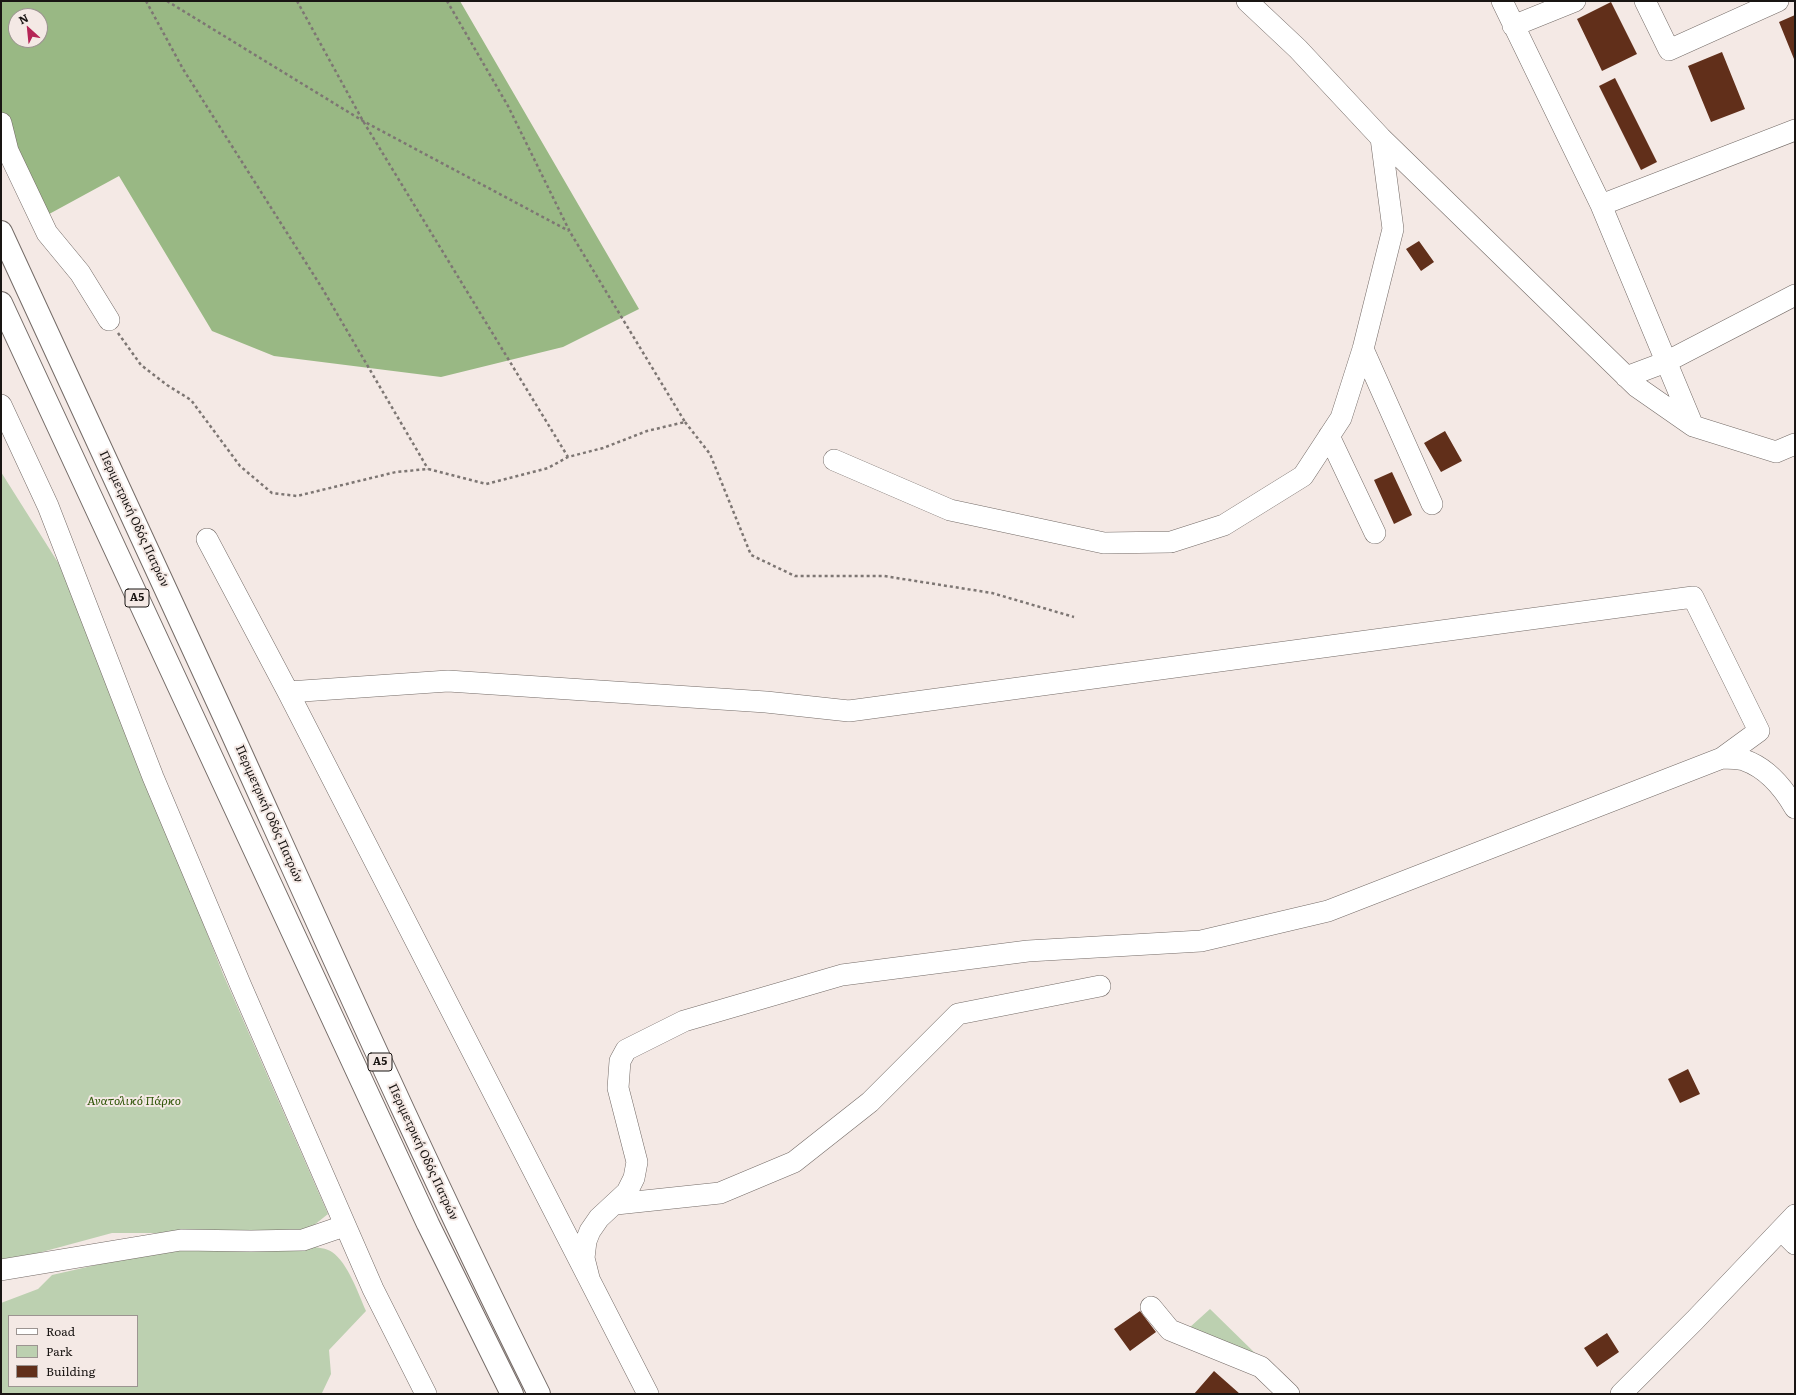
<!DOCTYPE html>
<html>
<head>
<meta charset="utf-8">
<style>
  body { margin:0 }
  #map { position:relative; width:1796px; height:1395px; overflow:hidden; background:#f4e9e5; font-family:Literata,serif }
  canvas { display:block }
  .frame { position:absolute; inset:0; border:2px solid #191513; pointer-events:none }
  .legend { position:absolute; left:8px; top:1315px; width:130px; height:72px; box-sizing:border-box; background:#f4e9e5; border:1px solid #9c9491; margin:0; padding:5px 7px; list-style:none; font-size:12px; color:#191513 }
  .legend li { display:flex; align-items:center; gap:8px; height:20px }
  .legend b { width:20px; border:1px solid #9c9491 }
  .north { position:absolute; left:8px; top:8px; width:40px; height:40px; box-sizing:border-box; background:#f4e9e5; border:1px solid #9c9491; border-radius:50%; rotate:333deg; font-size:11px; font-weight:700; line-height:16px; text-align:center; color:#191513 }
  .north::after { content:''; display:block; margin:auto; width:14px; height:18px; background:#b52556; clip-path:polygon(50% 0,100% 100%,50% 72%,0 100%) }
</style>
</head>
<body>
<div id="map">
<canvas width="1796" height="1395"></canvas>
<div class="frame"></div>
<ul class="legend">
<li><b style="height:5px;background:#fff"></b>Road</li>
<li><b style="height:11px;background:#bcd0b0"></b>Park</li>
<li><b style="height:11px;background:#612f1a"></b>Building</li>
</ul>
<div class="north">N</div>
</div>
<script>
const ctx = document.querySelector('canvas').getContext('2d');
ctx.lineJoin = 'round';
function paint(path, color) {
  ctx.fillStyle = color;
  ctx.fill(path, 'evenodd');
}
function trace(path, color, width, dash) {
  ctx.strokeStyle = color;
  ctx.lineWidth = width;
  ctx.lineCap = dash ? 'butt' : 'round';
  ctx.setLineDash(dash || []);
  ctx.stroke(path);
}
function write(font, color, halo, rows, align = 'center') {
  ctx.font = font + ' Literata,serif';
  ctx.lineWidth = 4;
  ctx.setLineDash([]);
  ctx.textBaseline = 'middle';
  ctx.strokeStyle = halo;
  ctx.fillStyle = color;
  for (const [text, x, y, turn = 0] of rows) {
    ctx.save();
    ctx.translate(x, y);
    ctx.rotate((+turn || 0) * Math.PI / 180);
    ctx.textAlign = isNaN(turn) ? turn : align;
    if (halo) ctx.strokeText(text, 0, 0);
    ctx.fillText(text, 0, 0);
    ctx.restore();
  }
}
paint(new Path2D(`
  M1,472L69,580L223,974L328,1214L304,1233H112L1,1263Z
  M180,1246H311C317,1248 327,1248 332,1252C348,1263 358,1293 366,1311L329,1350L331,1374L322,1393L1,1394V1303L38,1289L52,1275ZM9,1316H137V1386H9Z
  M1210,1309L1258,1356L1189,1328Z`), '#bcd0b0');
paint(new Path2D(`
  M1,1H460L639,309L563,347L441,377L274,356L212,331L119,176L40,219L1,123ZM16,16H40V40H16Z`), '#99b884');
paint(new Path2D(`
  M1611,2L1637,54L1602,71L1577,19Z
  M1795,15V59H1794L1779,22Z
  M1722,52L1745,109L1711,122L1688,66Z
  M1615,78L1657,162L1641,170L1599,86Z
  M1419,241L1434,262L1421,271L1406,249Z
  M1445,431L1462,461L1441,472L1424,443Z
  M1392,472L1412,515L1394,524L1374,480Z
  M1688,1069L1700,1094L1680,1103L1668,1079Z
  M1140,1311L1156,1332L1130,1351L1114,1329Z
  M1607,1333L1619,1352L1597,1367L1584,1348Z
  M1214,1371L1240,1394H1194Z`), '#612f1a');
const minor = new Path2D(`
  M1247,1L1298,49L1381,138L1637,387L1693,426L1776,452L1795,444
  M1502,1L1601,205L1795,130
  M1645,1L1669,50L1778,1
  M1513,26L1575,1
  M1,123L8,151L47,233L80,273L109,320
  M1601,205L1693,426
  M1363,349L1432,504
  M1626,377L1666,362L1795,295
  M1,405L48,506L153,777L241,986L373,1289L426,1394
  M1329,436L1375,533
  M834,460L950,510L1104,543L1171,542L1224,525L1303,476L1341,418L1363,349L1393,229L1381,138
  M207,539L288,692L648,1394
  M288,692L448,681L766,702L849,711L1693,597L1759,731L1722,758L1328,911L1201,941L1028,951L842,975L684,1021L626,1050L620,1061L618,1088L637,1162L634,1178L627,1192L599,1218L590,1231L586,1241L584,1258L589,1278
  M1722,758C1729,758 1737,758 1744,760C1767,768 1783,787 1795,808
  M616,1204L720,1193L794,1162L870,1102L958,1014L1100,986
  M1781,1230L1795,1244
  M1,1270L181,1240L251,1241L303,1240L344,1226
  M1151,1307L1170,1330L1261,1367L1289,1394
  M1621,1394L1695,1320L1795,1215`);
const highway = new Path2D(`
  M1,232C77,398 155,563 230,729C331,952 430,1175 539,1394
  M1,303L428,1224L512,1394`);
trace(minor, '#746b67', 22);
trace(highway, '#746b67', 24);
trace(new Path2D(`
  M146,1L183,69L322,288L428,469
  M167,1L363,121L569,231
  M297,1L363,121L568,457
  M118,333L141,365L167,385L191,400L240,466L272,493L297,496L396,472L428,469L486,484L548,468L568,457L603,448L647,431L685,422L570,232L508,106L447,1
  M685,422L710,454L751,555L795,576H884L992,593L1074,617`), '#7d7673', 2.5, [3, 3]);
trace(minor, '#fff', 21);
trace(highway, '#fff', 22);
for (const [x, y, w] of [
  [137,598,24],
  [380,1062,24]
]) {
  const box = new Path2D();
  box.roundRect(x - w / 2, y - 9, w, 18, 3);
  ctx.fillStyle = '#f4e9e5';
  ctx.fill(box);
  trace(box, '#191513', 1);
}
write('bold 11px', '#191513', null, [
  ["Α5",137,598],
  ["Α5",380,1062]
]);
write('12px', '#191513', '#f4e9e5', [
  ["Περιμετρική Οδός Πατρών",134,519,65],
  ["Περιμετρική Οδός Πατρών",269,814,66],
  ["Περιμετρική Οδός Πατρών",423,1152,65]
]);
write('italic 12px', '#305508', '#f4e9e5', [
  ["Ανατολικό Πάρκο",134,1101]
]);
</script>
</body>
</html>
